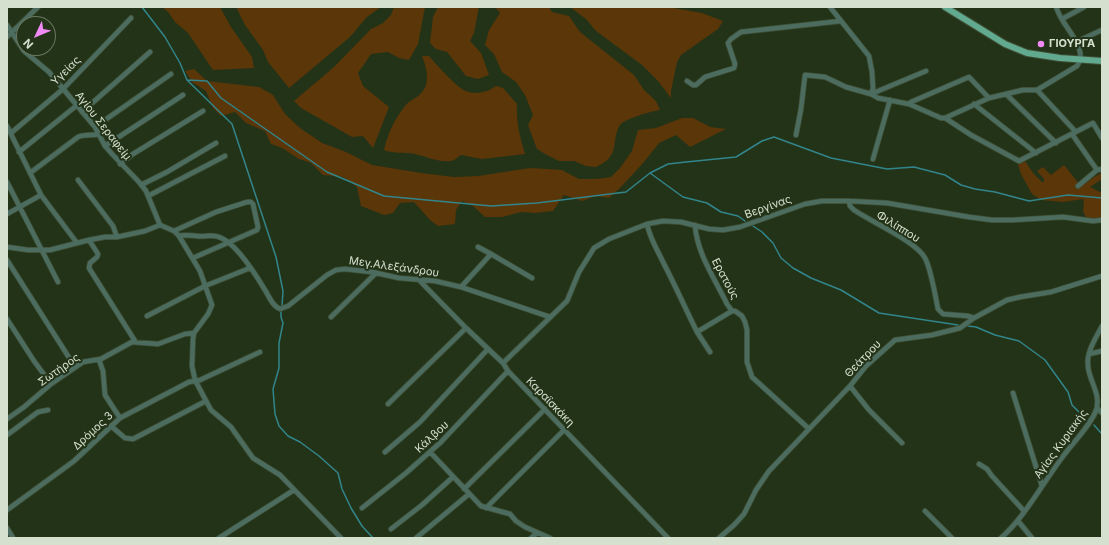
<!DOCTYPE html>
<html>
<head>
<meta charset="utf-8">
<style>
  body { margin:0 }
  #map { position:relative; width:1109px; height:545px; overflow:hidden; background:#233318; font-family:Inter,sans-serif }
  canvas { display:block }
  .frame { position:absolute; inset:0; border:8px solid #d5e0cf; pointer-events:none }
  .north { position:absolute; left:16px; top:16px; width:40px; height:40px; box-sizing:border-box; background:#233318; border:1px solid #6a7861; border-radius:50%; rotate:226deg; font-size:11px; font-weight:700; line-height:16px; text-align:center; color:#d5e0cf }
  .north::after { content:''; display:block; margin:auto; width:14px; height:18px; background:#f08bf6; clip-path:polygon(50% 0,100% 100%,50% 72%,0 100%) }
</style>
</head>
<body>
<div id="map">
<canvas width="1109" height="545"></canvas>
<div class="frame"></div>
<div class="north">N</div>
</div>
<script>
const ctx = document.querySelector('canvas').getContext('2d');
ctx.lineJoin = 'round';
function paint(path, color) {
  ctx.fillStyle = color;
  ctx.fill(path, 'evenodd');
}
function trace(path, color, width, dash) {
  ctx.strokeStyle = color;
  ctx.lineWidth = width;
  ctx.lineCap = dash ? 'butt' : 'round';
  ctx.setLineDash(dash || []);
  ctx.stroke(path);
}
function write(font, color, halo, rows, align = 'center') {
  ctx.font = font + ' Inter,sans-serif';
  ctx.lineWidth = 4;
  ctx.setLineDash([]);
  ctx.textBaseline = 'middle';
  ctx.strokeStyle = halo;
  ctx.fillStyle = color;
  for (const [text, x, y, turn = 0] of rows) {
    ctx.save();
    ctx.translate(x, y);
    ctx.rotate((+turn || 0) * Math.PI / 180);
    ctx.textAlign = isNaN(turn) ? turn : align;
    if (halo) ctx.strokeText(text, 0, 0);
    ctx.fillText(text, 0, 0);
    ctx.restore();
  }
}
paint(new Path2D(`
  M162,7H220L231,27L252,57L254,68L213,70L188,33L175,22L168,12Z
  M236,7H381L367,17L350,37L289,88L268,62L263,50L245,25Z
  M394,7H425L418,44L409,60L399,58L388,52L371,54L358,73L363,86L389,107L373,148L363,136L352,137L301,108L294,101L334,67L371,29L383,23L391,15Z
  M438,7H479L474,33L470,41L481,53L489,75L478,79L466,76L447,52L436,49L430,43L433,17Z
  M495,7H549L552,12L569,16L580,32L634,75L644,90L656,101L660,110C652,111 624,119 620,125C613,135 617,150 609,158C606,162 600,165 596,167L586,166L574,161H559L547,155L537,149L528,125L533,115L525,95L516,82L502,72L494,54L485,45L489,30L500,13Z
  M570,7H668L702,13L723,21L718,29L681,55L677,62L671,91V98L658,81L642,65L596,31L586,19Z
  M422,56H429C436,64 457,88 466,91C476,95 488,92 496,86L503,88L517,104C516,122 520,137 525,154L482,159L461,155C458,157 454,161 451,161C436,163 423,154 408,153C397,152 395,154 384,150C388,133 394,120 405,106C409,100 418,98 422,92C431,82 426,67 422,56Z
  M194,69L207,81L259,87L273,95L285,114L300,128L322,143L346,152L372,165L421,173L454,177L478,176L530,168L562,170L579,179H596L611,177L620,168L632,151L638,130L656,128L682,118H693L710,127L726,129L690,147L676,135L659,143L644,162L621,187L609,198L596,196L582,201L564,195L553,211L535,213L521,212L502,217H485L473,206L462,201L456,210L455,224L438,226L430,220L414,202L400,203L393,213L384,215L361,206L357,187L343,177L323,175L311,163L299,159L282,148L271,144L265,131L246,123L235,112L221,116L213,108L206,91L192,82L185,71Z
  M1025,161L1033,173L1042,182H1044V179L1037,171L1043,167L1051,175L1064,165L1081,186L1096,176L1102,173V179L1090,187L1102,193V219H1087L1083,211L1084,202L1083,199L1063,202L1041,200L1032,194L1021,174L1018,164Z`), '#5a3608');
trace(new Path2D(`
  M142,7L165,37L180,63L187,80L232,124L276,257L283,291L282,306
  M187,80L207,81L221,98L327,172L384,196L491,206L537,203L626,192L650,173L668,164L686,162L736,157L762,141L774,137L831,158L887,169L914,167L945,175L961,185L975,189L995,192L1029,201L1068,195L1102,198
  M650,173L683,197L707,203L721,212L738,216L745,221
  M753,226L762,232L773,243L781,258L793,268L811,278L841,290L879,313L958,325
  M281,311V317L283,323L279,343V368L273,389L275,414L279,426L288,436L300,442L319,456L338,473L342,489L351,508L362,526L373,538
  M968,326L976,327L995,335L1019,341L1045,360L1068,392L1072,405L1085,418
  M1094,425L1102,434`), '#32858b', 1.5);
const minor = new Path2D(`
  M830,7L869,56L872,72L873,88L871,94L878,98L909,104L941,118H945L989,98L1023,90H1037L1077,66C1088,52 1070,33 1063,21C1060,17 1058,12 1056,7
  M1062,19L1084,7
  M7,25L24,51L49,72L95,127L105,146L113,155L139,182L146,191L160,225
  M7,37L38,7
  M1076,42L1102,30
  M687,81L693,85H696L705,77L734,68L735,64L728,43L731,39L741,32L841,21
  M1037,90L1075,131
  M1006,94L1056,143
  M909,104L911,102L969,77L989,98
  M974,104L1036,153
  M82,112L150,52
  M945,118L971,135L1019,161L1093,123L1102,138
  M7,126L41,195L77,243
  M95,127L171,74
  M11,133L63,89L131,18
  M1072,134L1097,170
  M796,135L801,109L805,75L825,77L846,87L871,94L926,71
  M105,146L183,95
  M19,152L76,106
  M873,159L890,100
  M120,164L133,154L203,111
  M30,173L78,137C85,134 92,136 99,134
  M78,180L113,226L117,237
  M7,182L58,282
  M141,185L167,172L216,143
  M1078,186L1097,170L1102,169
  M148,196L225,156
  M849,201L850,206L854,210C870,221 917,242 925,258C931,269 935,295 938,309L943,314L968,316L974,318
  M7,214L41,195
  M647,224C650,239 658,251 664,264C676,287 686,310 697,332L732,311
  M160,225L174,231L179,236C186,234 191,236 197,236C204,237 212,234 219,237C235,242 256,275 265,290C269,296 272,306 280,309L288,306L327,275L336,270L345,269L372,272L399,278L435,281L461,287L550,317
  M695,225C697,254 715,279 727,304L732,311H735L742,316L745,322L747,330V362L752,377L808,428
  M174,231L216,212L247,202H251L253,204L258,227L257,230L193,258
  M179,236L200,271L212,305L208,314L194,333L193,339L192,366L195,380L205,399L211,410L231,427L253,458L280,475L341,538
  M89,240L98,254L97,257L90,263L89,268L135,341
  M7,247L28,250H50L89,240L105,237H117L145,231L160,225
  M478,247L491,254
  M7,260L75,367
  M418,279L466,328L503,363L508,371L668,538
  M461,287L491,254L532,278
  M147,316L205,286L250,268
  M331,317L376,273
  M7,319L34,361L51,384
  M697,332L710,352
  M1089,354L1102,351
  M99,360L103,371L105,395L120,418
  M503,363L567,301L579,272L594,248L609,239L647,224L663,221L681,222L709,229L723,230L740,227L805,204L822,201H849L887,203L969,217L992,220H1013L1063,217L1093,221L1102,220
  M850,386L869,410L902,443
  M1013,393L1042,486
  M388,404L466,328
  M1097,408L1102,413
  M7,419L24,407L51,384L83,362L101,359L132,342L158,344L185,334L194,333
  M111,426L125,438L133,439L206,401
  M7,435L38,412L48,410
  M385,452L420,422L488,349
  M430,452L481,506L510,514L516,521L525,527L550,538
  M979,464L987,469L992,476L1024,511
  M464,489L545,409
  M362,508L406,473L441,442L508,371
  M486,508L564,430
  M7,510L74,461L120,418L189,382L200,380L260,352
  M925,511L952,538
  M1018,521L1032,538
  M7,528L13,538
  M391,529L422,505L453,477
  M219,538L294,490
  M416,538L469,494
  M531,538L537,533
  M719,538L734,525L744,514L756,490L769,471L850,386L866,366L895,340L932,335L960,328L974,318L1007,300L1020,297L1051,292L1102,276
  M1001,538C1025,517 1044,481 1064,455C1072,444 1095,420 1097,407C1100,393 1089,380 1088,366C1086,352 1096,338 1102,326`);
const major = new Path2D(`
  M945,7L1005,44L1027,53L1060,58L1102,61`);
trace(minor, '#3f4f35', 6);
trace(major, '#3f4f35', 8);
trace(minor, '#4b6c5f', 4.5);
trace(major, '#62aa8f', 6);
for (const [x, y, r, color] of [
  [1041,44,4,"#f08bf6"]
]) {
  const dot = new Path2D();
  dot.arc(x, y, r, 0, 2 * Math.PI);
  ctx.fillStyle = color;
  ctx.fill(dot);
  trace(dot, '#233318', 1.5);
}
write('bold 11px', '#d5e0cf', '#233318', [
  ["ΓΙΟΥΡΓΑ",1049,44]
], 'left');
write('11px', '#d5e0cf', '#233318', [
  ["Υγείας",66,71,-45],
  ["Αγίου Σεραφείμ",103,126,52],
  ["Βεργίνας",768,207,-20],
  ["Φιλίππου",898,227,32],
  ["Μεγ.Αλεξάνδρου",394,267,8],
  ["Ερατούς",725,279,62],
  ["Θεάτρου",863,359,-46],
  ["Σωτήρος",59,370,-35],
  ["Καραϊσκάκη",550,402,46],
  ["Δρόμος 3",93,431,-43],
  ["Κάλβου",432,437,-43],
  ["Αγίας Κυριακής",1061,444,-54]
]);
</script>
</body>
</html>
